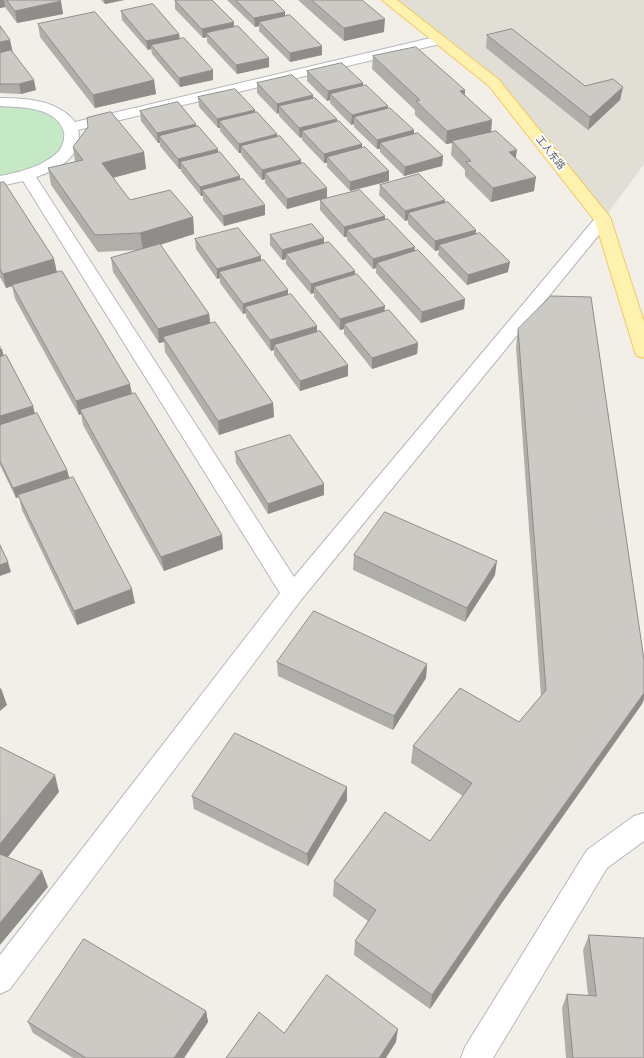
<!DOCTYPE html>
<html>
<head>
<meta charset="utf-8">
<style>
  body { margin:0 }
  canvas { display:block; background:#f1efe8 }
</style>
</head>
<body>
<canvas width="644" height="1058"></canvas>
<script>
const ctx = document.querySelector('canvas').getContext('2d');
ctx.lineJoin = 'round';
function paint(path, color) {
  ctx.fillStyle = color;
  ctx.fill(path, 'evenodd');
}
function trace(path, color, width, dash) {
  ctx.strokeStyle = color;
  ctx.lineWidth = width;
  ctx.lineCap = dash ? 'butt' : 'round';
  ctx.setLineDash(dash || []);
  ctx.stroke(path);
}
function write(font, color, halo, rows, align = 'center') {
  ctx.font = font + ' "Fira Sans","Noto Sans SC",sans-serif';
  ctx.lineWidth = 4;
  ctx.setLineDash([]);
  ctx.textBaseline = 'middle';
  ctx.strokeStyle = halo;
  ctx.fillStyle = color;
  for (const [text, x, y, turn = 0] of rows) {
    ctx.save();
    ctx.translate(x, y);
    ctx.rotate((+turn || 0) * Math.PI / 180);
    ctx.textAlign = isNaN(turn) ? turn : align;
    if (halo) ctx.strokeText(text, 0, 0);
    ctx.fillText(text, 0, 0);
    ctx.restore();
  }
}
paint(new Path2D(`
  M389,0H644V164L603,220L494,83Z`), '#e1ded6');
paint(new Path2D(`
  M0,102L25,103L63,116L73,140L49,166L0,181Z`), '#c5e8c5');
const minor = new Path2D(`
  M439,36L444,37L446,40L444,43L78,130C86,155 55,171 36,177L294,577L597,216L603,215L609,216L611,220L301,600L10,989L0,994V955L280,593L23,181L0,186V176C20,172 43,167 59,151C63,146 65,138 64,132C57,107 21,107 0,106V98C26,98 58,100 75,122Z
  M644,813V841L607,868L493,1058H461L465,1047L587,850L634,816Z`);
const major = new Path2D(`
  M382,0H397L499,80L609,216L611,220L644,322V358L637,356L635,352L595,221L489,86Z`);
trace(minor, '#b5b8bc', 2);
trace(major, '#f2c960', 2);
paint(minor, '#fff');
paint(major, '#fff2af');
paint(new Path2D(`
  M0,0H60L63,14L17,23L5,7L0,8Z
  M101,0H124L105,4Z
  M175,0L234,27L269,58V67L237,74L207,42V37L203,38L175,9Z
  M227,0H273L285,12V16L322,55L290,62L259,31V26L255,27Z
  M298,0H362L384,32L344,41Z
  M121,11L179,34L180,39L213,70V80L180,87L152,54L151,49L148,50L122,20Z
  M38,24L154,80L156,94L95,108L40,37Z
  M0,26L10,40L12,52L36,90L21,94L0,93Z
  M487,35L585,86L623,87L620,100L588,130L486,48Z
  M373,56L465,90V95L491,132L516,158L534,191L491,202L465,176V170L451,155L452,143L446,144L415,115V110L372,69Z
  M307,71L363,83V86L414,134L443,156L442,166L404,176L380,152V149H377L354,127V124L351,125L330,103V100L327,101L307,81Z
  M257,83L313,95V98L362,148L389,171V181L350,191L327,167V163H324L302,140V137L300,138L279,116V113L277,114L257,93Z
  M198,97L255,112L277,134L278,137L301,164L327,188V198L287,209L265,183V179L262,180L242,156L241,153H239L220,131V128H218L199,107Z
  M140,111L197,127L241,180L265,215L224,226L203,200V196H201L181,171V169H179L160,146V143H158L141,121Z
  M73,147L144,152L146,169L113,178L130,200L193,217L194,234L160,245L209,314L210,323L273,403L274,417L219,435L165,352L164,342L159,343L113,272L111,258L138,250L98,252L51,185L48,168L75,162Z
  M0,183L54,259L57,273L132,394L222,535L223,549L164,571L83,425L81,414L79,415L15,299L12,286L6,288L0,277Z
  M380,185L444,203L476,230L475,235L508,272L467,285L438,255L439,250L435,251L408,224V220L405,221L379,195Z
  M320,200L385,216V219L415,252L465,299L464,309L421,323L376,273V268L373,269L347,240V237H344L320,210Z
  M270,235L324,243L355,271L354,275L385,311L418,343L417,354L372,369L344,334V329L340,330L314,297V293L311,294L286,264V259L282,260L270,245Z
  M195,239L261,256V261L288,290V294L317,332L348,376L300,391L274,355V350L271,351L246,317V313L243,314L220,283V278L217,279L196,249Z
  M518,329L644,660V699L642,704L501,904L430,1009L354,955L355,941L368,921L333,896L334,881L430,841L463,796L411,763L413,746L519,722L541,696L516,347Z
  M0,345L4,356L33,406L35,414L67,470L69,478L135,603L77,625L22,510L19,497L16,498L0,465Z
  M235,452L324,495L268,514L236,463Z
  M354,555L495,575L465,622L353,570Z
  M277,662L427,664L426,678L393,730L278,676Z
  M192,796L347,800L308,866L194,809Z
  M589,935L644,1058H566L562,1008L567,994L588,995L583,950Z
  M206,1011L208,1022L184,1058H73L33,1033L28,1022Z`), '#afaea9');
paint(new Path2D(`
  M0,0H4L5,7L0,8Z
  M104,0H124L105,4Z
  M61,1L63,14L17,23L15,11Z
  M285,12V21L259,22V26L255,27L254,18Z
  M385,19L384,32L344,41V28Z
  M234,22V32L206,33L207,37L203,38L202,29Z
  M179,34L180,43L151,45V49L148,50L146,41Z
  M10,40L13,53L0,56V42Z
  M322,46V55L290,62V53Z
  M269,58V67L237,74L236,65Z
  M213,70V80L180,87L179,78Z
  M34,80L36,90L21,94L19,84Z
  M154,80L156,94L95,108L93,95Z
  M363,83V92L330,94V100L327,101L328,91Z
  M623,87L620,100L588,130L590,117Z
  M465,90L464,103L460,91Z
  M313,95V105L279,106V113L277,114V104Z
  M388,106L387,116L354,117V124L351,125L352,115Z
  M255,110V119L219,121L220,128H218L217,119Z
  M337,119V129L302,131V137L300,138L299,128Z
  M492,120L491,133L452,141V143L446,144L447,131Z
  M196,124L197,134L159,136L160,143H158L157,133Z
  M414,130V140L380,143V149H377V140Z
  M277,134L278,144L241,146V153H239V144Z
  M362,144V154L327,157V163H324V154Z
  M218,149V159L180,162L181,169H179L178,159Z
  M517,150L515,163L509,152Z
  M144,152L146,169L104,180L102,163Z
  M443,156L442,166L404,176L405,167Z
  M301,160L302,170L265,173V179L262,180V170Z
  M389,171V181L350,191V182Z
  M240,176L241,186L202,190L203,196H201L200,187Z
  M536,177L534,191L491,202L493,188Z
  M327,188V198L287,209V199Z
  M445,200L444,210L408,213V220L405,221V211Z
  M265,205V215L224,226L223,216Z
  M385,216V226L347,230V237H344V227Z
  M193,217L194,234L143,250L140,233Z
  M476,230L475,240L439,245V250L435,251V241Z
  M324,238V249L286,254V259L282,260V250Z
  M415,247L414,257L377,263L376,268L373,269V259Z
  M261,256V266L219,272L220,278L217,279V269Z
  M54,259L57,273L6,288L3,274Z
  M510,262L508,272L467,285L468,275Z
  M355,271L354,281L314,287V293L311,294V284Z
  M288,290V301L245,307L246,313L243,314V304Z
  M465,299L464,309L421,323L422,312Z
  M385,306L384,316L344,324V329L340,330V319Z
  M209,314L211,328L163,337L164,342L159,343L158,329Z
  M317,326V336L274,345V350L271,351L270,340Z
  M418,343L417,354L372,369V358Z
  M0,349H2L4,359L0,361Z
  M348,365V376L300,391V381Z
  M130,384L133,398L80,410L81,414L79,415L76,401Z
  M273,403L274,417L219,435L218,421Z
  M33,406L35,416L0,428V416Z
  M67,470L70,480L18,495L19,497L16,498L13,488Z
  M324,484V495L268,514V504Z
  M222,535L223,549L164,571L161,557Z
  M497,561L495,575L465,622L467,608Z
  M8,562L11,572L0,576V565Z
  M132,589L135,603L77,625L74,611Z
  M427,664L426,678L393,730L394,716Z
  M1,688L7,705L0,711V689Z
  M644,693V699L642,704L501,904L430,1009L432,995L504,889Z
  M55,775L59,792L0,867V844Z
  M347,787V800L308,866L307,854Z
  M42,871L48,887L0,945V923Z
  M206,1011L208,1022L184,1058H174Z
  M398,1029L396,1042L386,1058H379Z`), '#8f8d8a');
const building = new Path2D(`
  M7,0H60L61,1L15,11Z
  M175,0H212L234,22L202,29Z
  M236,0H273L285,12L254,18Z
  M312,0H362L385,19L344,28Z
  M153,4L179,34L146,41L121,11Z
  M95,12L154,80L93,95L38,24Z
  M290,15L322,46L290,53L259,22Z
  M0,26L10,40L0,42Z
  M238,26L269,58L236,65L206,33Z
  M512,29L585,86L613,79L623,87L590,117L487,35Z
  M184,38L213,70L179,78L151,45Z
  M416,47L465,90L460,91L492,120L447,131L416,101L420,100L373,56Z
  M11,50L34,80L19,84H0V53Z
  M342,63L363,83L328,91L307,71Z
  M292,75L313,95L277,104L257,83Z
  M366,85L388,106L352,115L330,94Z
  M235,89L255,110L217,119L198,97Z
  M315,98L337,119L299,128L279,106Z
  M178,102L196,124L157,133L140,111Z
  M390,108L414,130L377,140L354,117Z
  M111,112L144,152L102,163L130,200L170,190L193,217L140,233L95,235L48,168L83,160L73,147L88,127L87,118Z
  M257,112L277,134L239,144L219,121Z
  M339,121L362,144L324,154L302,131Z
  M198,126L218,149L178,159L159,136Z
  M496,131L517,150L509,152L536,177L493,188L466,162L471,161L452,141Z
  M418,133L443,156L405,167L380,143Z
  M280,136L301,160L262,170L241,146Z
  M365,147L389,171L350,182L327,157Z
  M220,152L240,176L200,187L180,162Z
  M304,163L327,188L287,199L265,173Z
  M419,174L445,200L405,211L380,185Z
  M243,179L265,205L223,216L202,190Z
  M4,182L54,259L3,274L0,269V183Z
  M360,190L385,216L344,227L320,200Z
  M448,202L476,230L435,241L408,213Z
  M388,219L415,247L373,259L347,230Z
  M312,224L324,238L282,250L270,235Z
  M238,228L261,256L217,269L195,239Z
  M480,233L510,262L468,275L439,245Z
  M329,242L355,271L311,284L286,254Z
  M160,244L209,314L158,329L111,258Z
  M418,250L465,299L422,312L377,263Z
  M264,260L288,290L243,304L219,272Z
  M62,271L130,384L76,401L12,285Z
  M357,274L385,306L340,319L314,287Z
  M291,294L317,326L270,340L245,307Z
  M551,296L591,297L644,660V693L504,889L432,995L355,941L376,910L334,881L385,812L430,841L472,783L413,746L460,688L519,722L546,690L518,329Z
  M389,310L418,343L372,358L344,324Z
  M215,322L273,403L218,421L163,337Z
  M320,331L348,365L300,381L274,345Z
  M6,355L33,406L0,416V357Z
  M135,393L222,535L161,557L80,410Z
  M37,413L67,470L13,488L0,461V425Z
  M290,435L324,484L268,504L235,452Z
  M73,477L132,589L74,611L18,495Z
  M385,512L497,561L467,608L354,555Z
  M0,545L8,562L0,565Z
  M314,611L427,664L394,716L277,662Z
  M235,733L347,787L307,854L192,796Z
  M0,747L55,775L0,844Z
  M0,854L42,871L0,923Z
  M589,935L644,938V1058H573L567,994L596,996Z
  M84,939L206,1011L174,1058H86L28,1022Z
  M327,975L398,1029L379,1058H226L259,1012L284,1033Z`);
paint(building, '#cccac5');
trace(building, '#8f8d8a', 1);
write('10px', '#5f6368', '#fff', [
  ["工人东路",550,153,52]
]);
</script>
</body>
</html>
